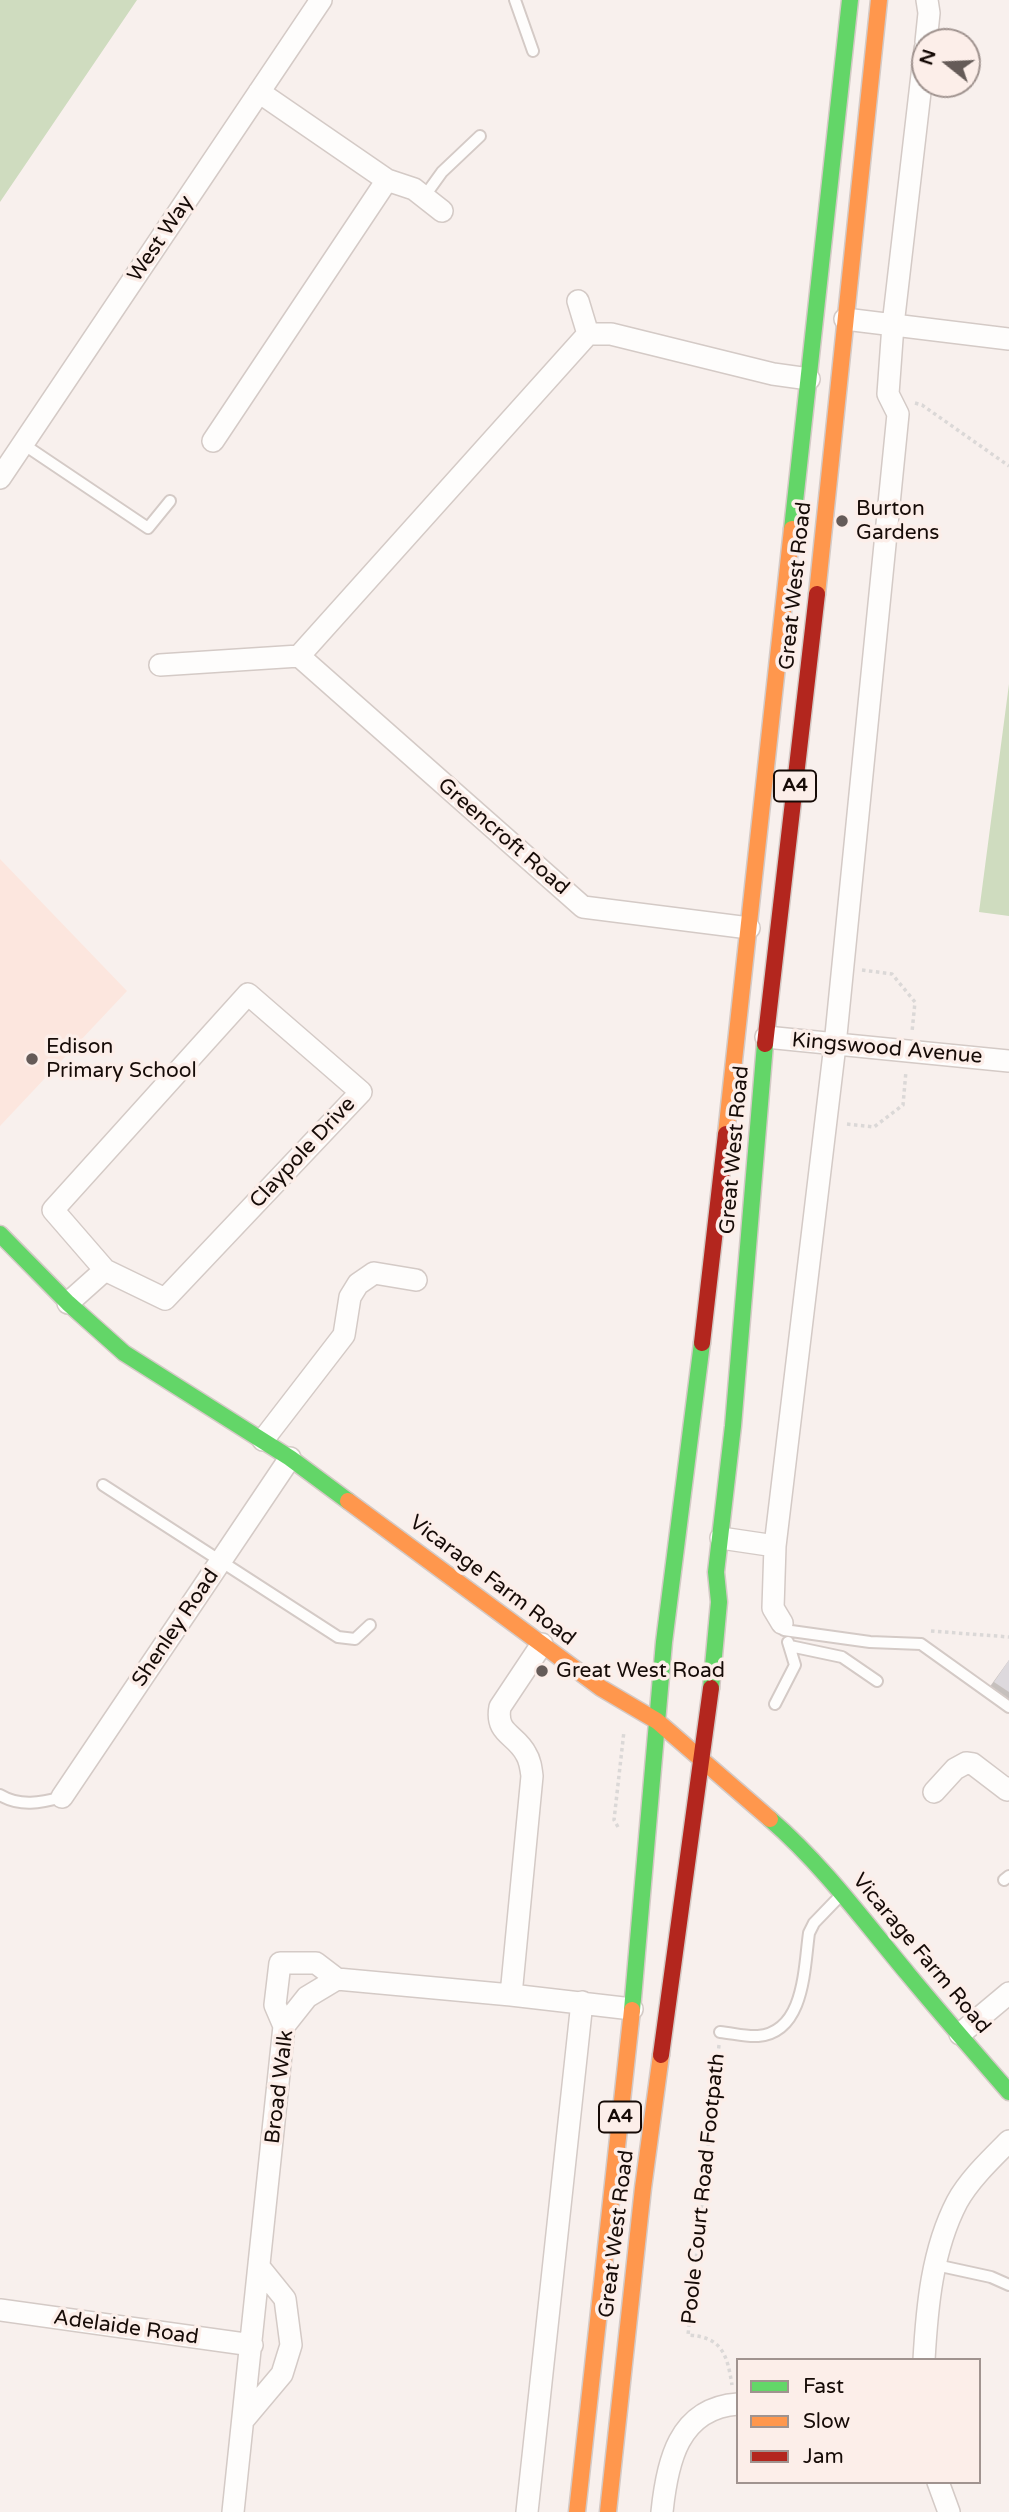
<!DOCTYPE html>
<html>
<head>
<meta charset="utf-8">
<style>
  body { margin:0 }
  #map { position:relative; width:1009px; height:2512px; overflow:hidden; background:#f8f0ed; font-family:"Varela Round",sans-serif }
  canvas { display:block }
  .legend { position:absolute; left:736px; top:2358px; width:245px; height:126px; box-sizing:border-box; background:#fceee9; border:2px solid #a0938f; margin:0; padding:9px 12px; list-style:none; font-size:21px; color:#160b07 }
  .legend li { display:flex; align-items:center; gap:14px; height:35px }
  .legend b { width:35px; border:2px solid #a0938f }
  .north { position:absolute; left:911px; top:28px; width:70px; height:70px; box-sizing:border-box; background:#fceee9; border:2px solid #a0938f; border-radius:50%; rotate:288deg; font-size:19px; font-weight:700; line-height:28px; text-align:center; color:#160b07 }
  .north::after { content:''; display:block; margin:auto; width:24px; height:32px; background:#655b58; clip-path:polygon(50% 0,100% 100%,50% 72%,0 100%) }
</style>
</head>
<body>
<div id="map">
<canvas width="1009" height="2512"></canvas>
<ul class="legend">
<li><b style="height:9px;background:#63d668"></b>Fast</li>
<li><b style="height:9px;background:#ff974d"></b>Slow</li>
<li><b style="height:9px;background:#b3261e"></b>Jam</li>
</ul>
<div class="north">N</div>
</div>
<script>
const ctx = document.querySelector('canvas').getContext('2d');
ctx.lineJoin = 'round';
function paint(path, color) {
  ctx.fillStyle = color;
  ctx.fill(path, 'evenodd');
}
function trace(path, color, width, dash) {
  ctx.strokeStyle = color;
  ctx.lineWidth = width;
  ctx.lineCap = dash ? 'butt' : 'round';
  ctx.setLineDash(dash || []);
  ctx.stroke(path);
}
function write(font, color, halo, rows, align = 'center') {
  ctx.font = font + ' "Varela Round",sans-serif';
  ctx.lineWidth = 7;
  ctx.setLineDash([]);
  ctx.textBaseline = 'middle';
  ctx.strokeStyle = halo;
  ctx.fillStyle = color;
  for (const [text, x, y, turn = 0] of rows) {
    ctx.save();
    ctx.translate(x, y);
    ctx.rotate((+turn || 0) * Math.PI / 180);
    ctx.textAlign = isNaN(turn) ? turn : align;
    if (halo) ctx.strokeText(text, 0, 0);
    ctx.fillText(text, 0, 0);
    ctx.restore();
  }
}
paint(new Path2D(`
  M0,859L127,991L0,1126Z`), '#fce6de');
paint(new Path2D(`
  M0,0H137L0,202Z
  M1009,684V916L979,912Z`), '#cfdcbf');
paint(new Path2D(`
  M1009,1660V1707L986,1692Z`), '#0003');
paint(new Path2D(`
  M1009,1660V1692L994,1682Z`), '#ddd9dd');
const lane = new Path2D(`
  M515,0L533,51
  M424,197L442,172L480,136
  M23,444L148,528L170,501
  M103,1485L338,1637L355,1639L370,1625
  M784,1630L870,1642L921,1644L1009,1707
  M790,1646L842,1657L877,1681
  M775,1704L795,1665L788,1642
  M0,1795C20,1807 41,1803 62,1797
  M1004,1880L1009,1876
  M720,2032C732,2033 746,2037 758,2036C805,2032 804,1968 809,1933L814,1923L841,1895
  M936,2265L991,2277L1009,2285`);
const street = new Path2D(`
  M926,42L929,13L927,0
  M259,92L387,180L414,189L442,211
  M845,319L1009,339
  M588,334H611L773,374L809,379
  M213,441L387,180
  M0,478L321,0
  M299,656L588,334L578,301
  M160,665L299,656L583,907L749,928
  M766,1037L1009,1061
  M68,1303L105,1270L53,1210L248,994L361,1092L165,1299L105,1270
  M263,1440L344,1335L350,1297L358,1284L374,1273L416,1280
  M721,1538L775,1546
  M782,1623L773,1608L775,1546L835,1045L898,414L888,394L893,325L925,49
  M934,1792L955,1769L966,1763L973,1764L1007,1790L1009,1788
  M62,1797L290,1458
  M511,1995L532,1776C531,1768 530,1760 526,1754C516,1734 495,1734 500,1707L542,1644
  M284,2026L275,2005L280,1963H316L337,1979
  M960,2034L1009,1993
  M0,2310L252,2345
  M924,2360C927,2307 932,2250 957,2202C969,2180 991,2159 1009,2141
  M245,2418L282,2374L291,2345L285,2299L260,2268
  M938,2482L949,2512
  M233,2512L284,2026L307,1997L337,1979L511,1995L632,2009
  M527,2512L582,2002
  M662,2512C667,2463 678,2408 738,2404`);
const fast = new Path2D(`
  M792,529L850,0
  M0,1234L68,1303L124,1353L290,1458L348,1501
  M711,1688L719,1602L716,1572L733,1426L765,1044
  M770,1819C823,1865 863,1920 908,1974C941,2014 975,2053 1009,2092
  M632,2010L664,1642L702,1343`);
const slow = new Path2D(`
  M817,594L879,0
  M726,1134L792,529
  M348,1501L601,1688L657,1721L770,1819
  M577,2512L632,2010
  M608,2512L643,2188L661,2055`);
const jam = new Path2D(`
  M765,1044L817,594
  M702,1343L726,1134
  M661,2055L711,1688`);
trace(lane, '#d4cac6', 14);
trace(street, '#d4cac6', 24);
trace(fast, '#d4cac6', 19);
trace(slow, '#d4cac6', 19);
trace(jam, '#d4cac6', 19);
trace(new Path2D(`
  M915,403L922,405L1009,466
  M862,970L892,974L915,1002L912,1032
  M847,1124L874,1127L903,1105L906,1071
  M931,1631L1009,1637
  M618,1827L614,1820L624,1731
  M719,2045L688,2335C722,2337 727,2354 732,2385`), '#dbd8d7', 3.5, [3.5, 3.5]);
trace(lane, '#fefdfc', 10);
trace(street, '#fefdfc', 21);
trace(fast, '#63d668', 16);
trace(slow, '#ff974d', 16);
trace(jam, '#b3261e', 16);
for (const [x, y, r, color] of [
  [842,521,7,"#655b58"],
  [32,1059,7,"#655b58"],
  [542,1671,7,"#655b58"]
]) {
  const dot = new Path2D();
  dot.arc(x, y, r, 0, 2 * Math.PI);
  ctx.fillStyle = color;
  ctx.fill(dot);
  trace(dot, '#fceee9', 2.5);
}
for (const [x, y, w] of [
  [795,786,42],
  [620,2117,42]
]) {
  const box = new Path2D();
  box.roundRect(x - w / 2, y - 15.5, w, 31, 5);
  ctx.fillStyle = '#fceee9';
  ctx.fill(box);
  trace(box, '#160b07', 2);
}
write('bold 19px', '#160b07', null, [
  ["A4",795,786],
  ["A4",620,2117]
]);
write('21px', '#160b07', '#fceee9', [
  ["West Way",161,239,-56],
  ["Great West Road",796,586,-84],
  ["Greencroft Road",503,837,41],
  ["Kingswood Avenue",887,1049,5],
  ["Great West Road",735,1150,-85],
  ["Claypole Drive",303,1153,-47],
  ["Vicarage Farm Road",492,1581,37],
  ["Shenley Road",176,1628,-56],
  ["Vicarage Farm Road",921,1954,50],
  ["Broad Walk",280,2087,-83],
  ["Poole Court Road Footpath",704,2189,-84],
  ["Great West Road",617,2234,-83],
  ["Adelaide Road",126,2328,8]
]);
write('21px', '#160b07', '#fceee9', [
  ["Burton",856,509],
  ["Gardens",856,533],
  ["Edison",46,1047],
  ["Primary School",46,1071],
  ["Great West Road",556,1671]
], 'left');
</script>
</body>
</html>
